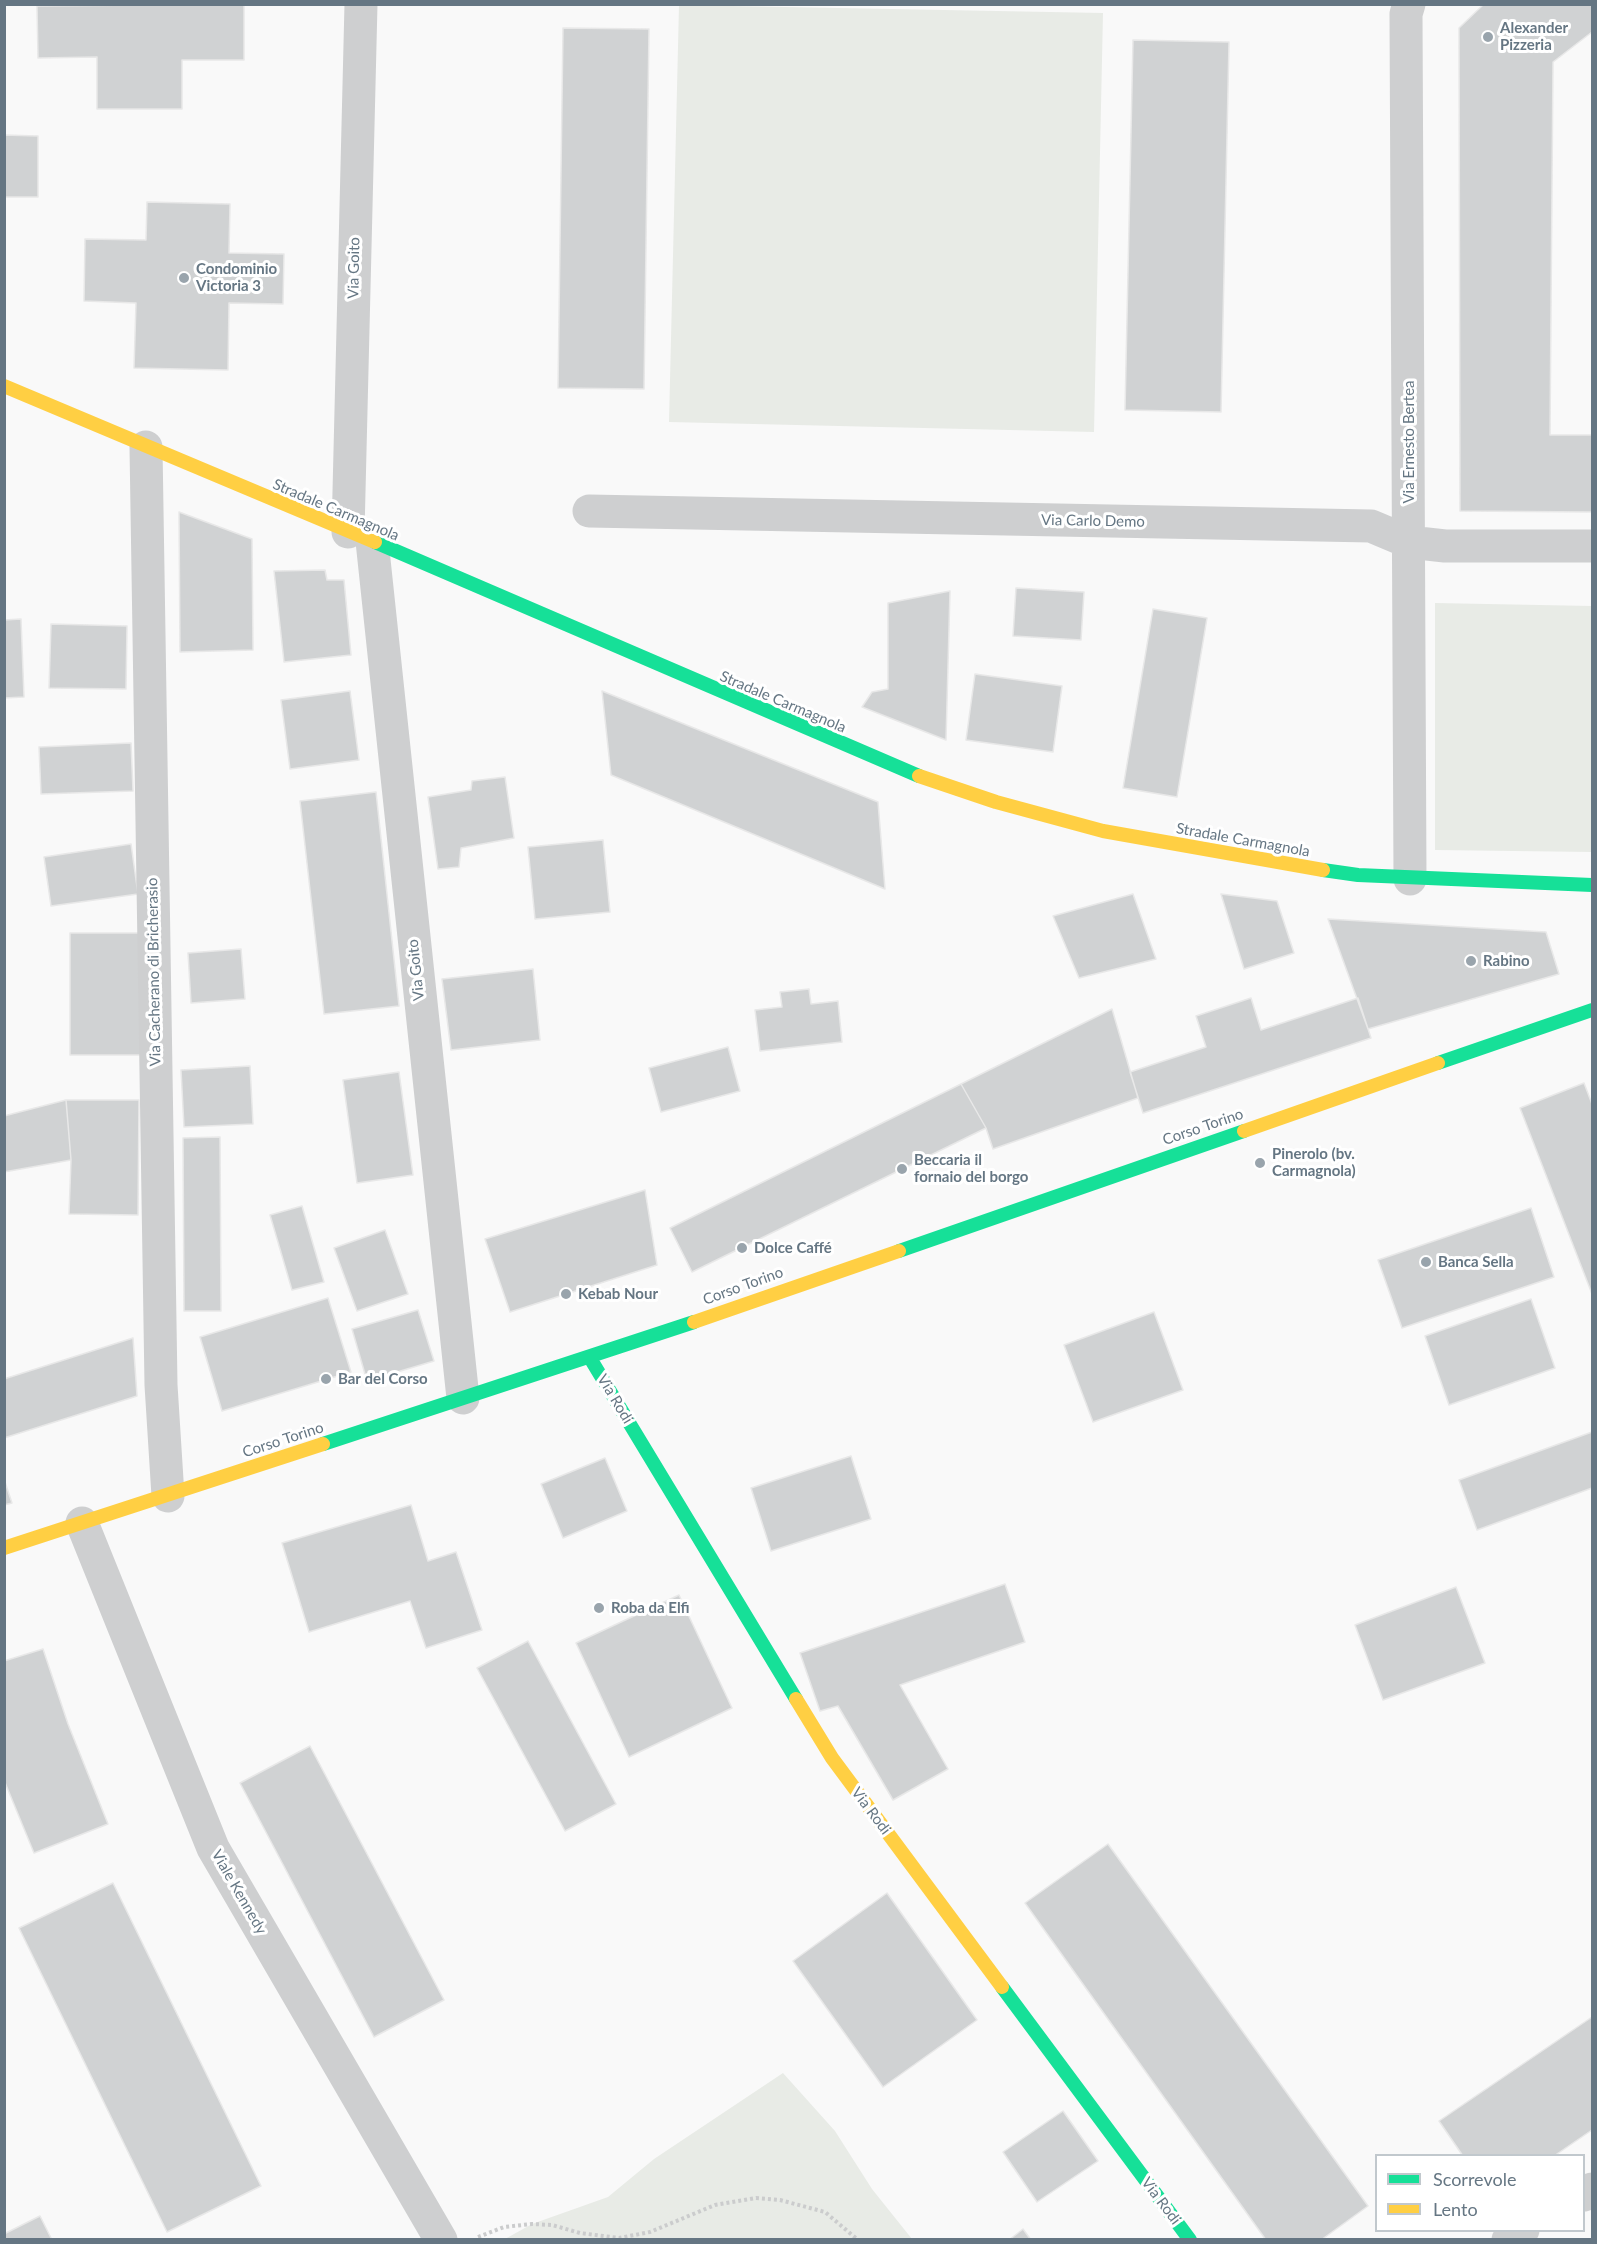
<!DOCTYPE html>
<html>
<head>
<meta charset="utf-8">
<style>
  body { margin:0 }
  #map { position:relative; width:1597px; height:2244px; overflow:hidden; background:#f9f9f9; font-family:Lato,sans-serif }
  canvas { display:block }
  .frame { position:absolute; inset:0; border:6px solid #657683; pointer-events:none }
  .legend { position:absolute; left:1375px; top:2154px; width:210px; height:78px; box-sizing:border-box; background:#fff; border:2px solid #c1c8cd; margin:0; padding:8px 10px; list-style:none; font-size:18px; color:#657683 }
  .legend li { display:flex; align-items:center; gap:12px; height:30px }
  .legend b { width:30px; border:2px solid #c1c8cd }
</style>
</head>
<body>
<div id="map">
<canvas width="1597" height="2244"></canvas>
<div class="frame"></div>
<ul class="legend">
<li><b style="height:8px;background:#16e098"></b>Scorrevole</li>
<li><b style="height:8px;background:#ffcf43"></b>Lento</li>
</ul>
</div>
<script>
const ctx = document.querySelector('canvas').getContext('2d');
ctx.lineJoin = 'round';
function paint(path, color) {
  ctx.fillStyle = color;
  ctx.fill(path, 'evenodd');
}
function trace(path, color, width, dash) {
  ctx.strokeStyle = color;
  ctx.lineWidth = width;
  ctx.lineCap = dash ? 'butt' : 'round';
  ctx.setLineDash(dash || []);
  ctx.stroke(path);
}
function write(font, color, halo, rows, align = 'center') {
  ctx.font = font + ' Lato,sans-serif';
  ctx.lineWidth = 6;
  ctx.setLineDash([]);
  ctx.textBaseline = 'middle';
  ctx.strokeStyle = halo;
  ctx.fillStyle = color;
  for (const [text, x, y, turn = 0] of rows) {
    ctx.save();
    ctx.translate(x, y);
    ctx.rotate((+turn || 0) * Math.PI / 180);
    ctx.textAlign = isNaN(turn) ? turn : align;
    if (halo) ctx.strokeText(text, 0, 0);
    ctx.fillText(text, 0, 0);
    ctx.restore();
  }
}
paint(new Path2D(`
  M679,5L1103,13L1094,432L669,422Z
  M1435,603L1592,606V852L1435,850Z
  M783,2073L835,2131L872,2189L912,2239H505L532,2224L608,2197L654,2159Z`), '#e8ebe6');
const building = new Path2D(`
  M244,4V60H182V109H97V57L38,58L37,6Z
  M1484,4H1592V32L1553,62L1550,435H1592V512L1460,511L1459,28Z
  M563,28L649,29L644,389L558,388Z
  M1133,40L1229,42L1221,412L1125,410Z
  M4,135L38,136V197H4Z
  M147,202L230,204L229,253L284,254L283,304L229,303L228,370L134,368L136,303L84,301L85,239L146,240Z
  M179,512L252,539L253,650L180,652Z
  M325,570L327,580H344L351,655L284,662L274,571Z
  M1016,588L1084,592L1081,640L1013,636Z
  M950,591L946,740L862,707L872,692L888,689V603Z
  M1153,609L1207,618L1177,797L1123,788Z
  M21,619L24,697L4,698V620Z
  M51,624L127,626L126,689L49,688Z
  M975,674L1062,686L1053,752L966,740Z
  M350,691L359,760L290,769L281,700Z
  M602,691L878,802L885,889L611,775Z
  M131,743L133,791L41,794L39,747Z
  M505,777L514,838L461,848L459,867L438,869L428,797L471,790L472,781Z
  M376,792L399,1006L324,1014L300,801Z
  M603,840L610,912L535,919L528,847Z
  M131,844L138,894L51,906L44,857Z
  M1133,894L1156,959L1079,978L1053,916Z
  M1221,894L1277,901L1294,953L1244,969Z
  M1328,919L1546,932L1559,974L1368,1029Z
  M70,933H143V1055H70Z
  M241,949L245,999L191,1003L188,953Z
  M533,969L540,1040L451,1050L442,979Z
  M809,989L811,1004L838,1001L842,1042L760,1051L755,1010L782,1007L780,992Z
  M1251,998L1261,1030L1358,998L1371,1038L1143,1113L1130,1072L1206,1047L1196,1016Z
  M1112,1009L1138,1098L993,1149L986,1128L961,1084Z
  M728,1047L740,1091L661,1112L649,1068Z
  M250,1066L253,1124L184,1127L181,1070Z
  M399,1072L413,1175L357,1183L343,1080Z
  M1584,1083L1592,1104V1294L1520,1108Z
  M961,1084L986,1128L692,1272L670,1228Z
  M66,1100H139L138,1215L69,1214L71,1160Z
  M66,1100L71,1160L4,1172V1116Z
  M220,1137L221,1311H184L183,1138Z
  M645,1190L657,1265L510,1312L485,1239Z
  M302,1206L324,1282L292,1290L270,1215Z
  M1531,1208L1554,1277L1402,1328L1378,1260Z
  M385,1230L408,1294L357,1311L334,1248Z
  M328,1298L351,1372L222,1411L200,1337Z
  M1531,1299L1555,1368L1449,1405L1425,1336Z
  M418,1310L434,1361L367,1381L352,1329Z
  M1154,1312L1183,1390L1093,1422L1064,1345Z
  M133,1338L137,1396L4,1438V1379Z
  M1592,1432V1488L1477,1530L1459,1480Z
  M851,1456L871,1519L771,1551L751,1488Z
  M605,1458L627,1511L563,1538L541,1484Z
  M4,1479L12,1503L4,1505Z
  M411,1505L428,1561L456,1552L482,1630L426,1648L410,1601L309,1632L282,1543Z
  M1005,1584L1025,1642L900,1685L948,1769L893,1800L838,1706L820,1711L800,1653Z
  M1456,1587L1485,1663L1383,1700L1355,1625Z
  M679,1595L732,1708L629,1757L576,1643Z
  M528,1641L616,1804L565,1831L477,1668Z
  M43,1649L68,1724L108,1824L34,1853L4,1780V1661Z
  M310,1746L444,2000L374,2037L240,1783Z
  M1108,1844L1368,2206L1321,2240H1266L1025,1903Z
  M113,1883L261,2186L167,2232L19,1928Z
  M887,1893L977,2020L883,2087L793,1961Z
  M1592,2017V2130L1554,2156H1463L1439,2121Z
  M1063,2111L1098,2161L1037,2202L1003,2152Z
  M40,2216L52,2240H4V2234Z
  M1023,2229L1031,2240H1009Z`);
paint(building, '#d0d2d3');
trace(building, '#e8e8e8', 1.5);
trace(new Path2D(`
  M478,2237L504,2227L532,2224L552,2225L580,2233L619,2238L650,2232L715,2205L756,2198L780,2200L825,2212L858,2240`), '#cbcccd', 4, [3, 3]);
trace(new Path2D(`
  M1409,4L1406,14L1410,879
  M146,447L161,1385L168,1496
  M589,511L1371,526L1409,542L1445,546H1592
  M348,532L361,4
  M372,541L463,1398
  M82,1523L213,1848L441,2240
  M1584,2195L1592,2189
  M1508,2240L1523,2230`), '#cecfd0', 33);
trace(new Path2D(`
  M375,542L919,776
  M1323,870L1358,875L1592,885
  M1438,1063L1592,1010
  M899,1251L1244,1131
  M590,1358L796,1699
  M323,1444L694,1322
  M1002,1987L1190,2240`), '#16e098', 14);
trace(new Path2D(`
  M4,386L375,542
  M919,776L996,802L1103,831L1323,870
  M1244,1131L1438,1063
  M694,1322L899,1251
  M4,1548L323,1444
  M796,1699L832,1758L1002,1987`), '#ffcf43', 14);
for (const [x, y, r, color] of [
  [1488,37,6,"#99a4ac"],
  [184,278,6,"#99a4ac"],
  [1471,961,6,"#99a4ac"],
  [1260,1163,6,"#99a4ac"],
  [902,1169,6,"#99a4ac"],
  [742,1248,6,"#99a4ac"],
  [1426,1262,6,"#99a4ac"],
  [566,1294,6,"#99a4ac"],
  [326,1379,6,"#99a4ac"],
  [599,1608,6,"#99a4ac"]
]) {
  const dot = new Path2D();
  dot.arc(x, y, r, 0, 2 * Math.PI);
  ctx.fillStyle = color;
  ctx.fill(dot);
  trace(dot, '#fff', 2);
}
write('bold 15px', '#657683', '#fff', [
  ["Alexander",1500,28],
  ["Pizzeria",1500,45],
  ["Condominio",196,269],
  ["Victoria 3",196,286],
  ["Rabino",1483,961],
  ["Pinerolo (bv.",1272,1154],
  ["Carmagnola)",1272,1171],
  ["Beccaria il",914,1160],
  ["fornaio del borgo",914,1177],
  ["Dolce Caffé",754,1248],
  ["Banca Sella",1438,1262],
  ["Kebab Nour",578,1294],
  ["Bar del Corso",338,1379],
  ["Roba da Elfi",611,1608]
], 'left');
write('15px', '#657683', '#fff', [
  ["Via Goito",354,268,-89],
  ["Via Ernesto Bertea",1409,442,-90],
  ["Stradale Carmagnola",336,510,23],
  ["Via Carlo Demo",1093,521,1],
  ["Stradale Carmagnola",783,702,23],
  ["Stradale Carmagnola",1243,840,10],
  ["Via Goito",416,970,-96],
  ["Via Cacherano di Bricherasio",154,972,-91],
  ["Corso Torino",1203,1127,-19],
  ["Corso Torino",743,1286,-20],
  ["Via Rodi",615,1399,59],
  ["Corso Torino",283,1440,-18],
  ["Via Rodi",871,1811,53],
  ["Viale Kennedy",239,1892,60],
  ["Via Rodi",1161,2201,53]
]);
</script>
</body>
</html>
